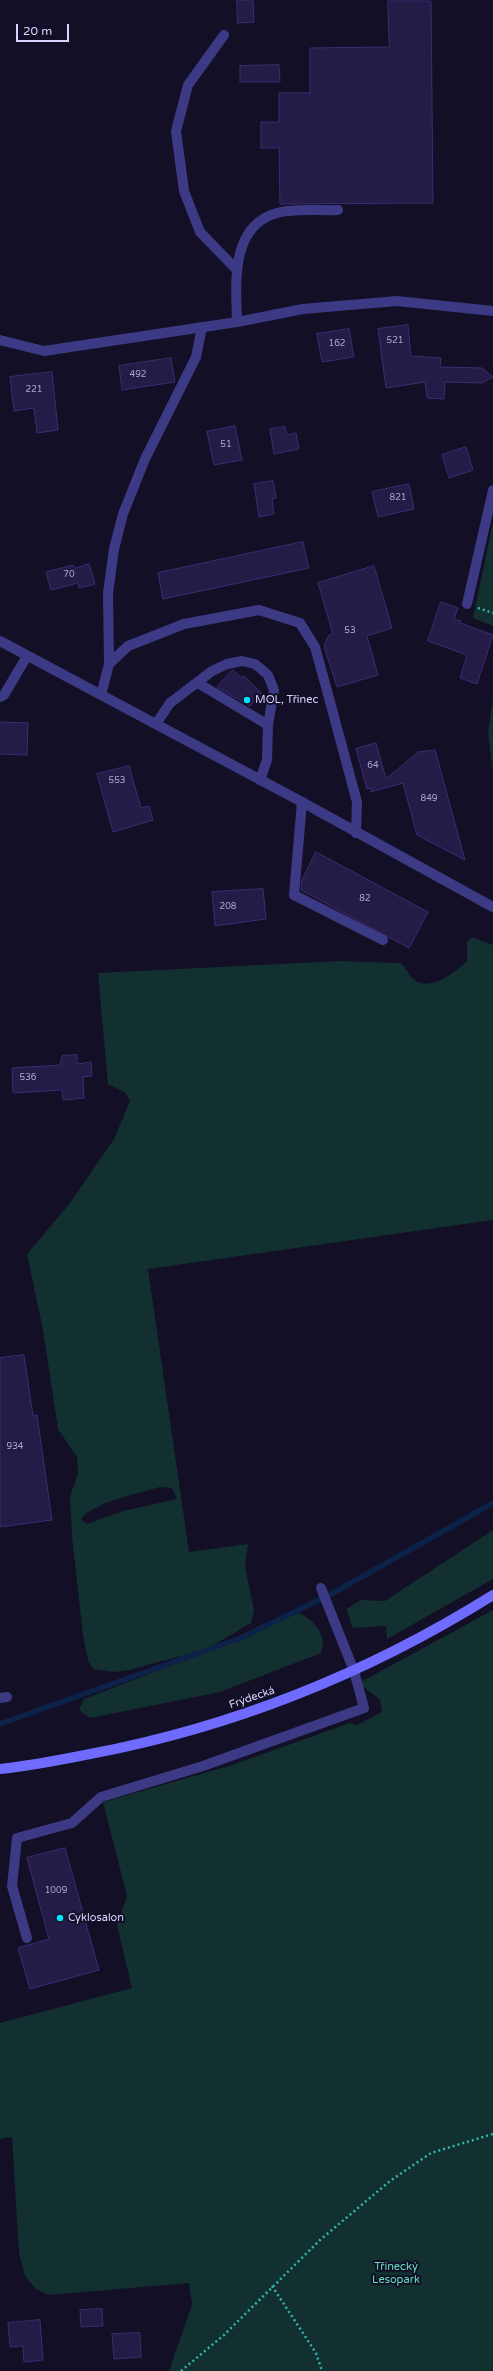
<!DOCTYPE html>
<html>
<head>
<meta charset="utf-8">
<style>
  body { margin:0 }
  #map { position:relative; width:493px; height:2371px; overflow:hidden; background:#130f26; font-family:"Varela Round",sans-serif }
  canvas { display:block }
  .scale { position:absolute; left:16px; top:24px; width:53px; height:18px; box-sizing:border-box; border:2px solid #d9d4ff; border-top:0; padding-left:5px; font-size:12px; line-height:14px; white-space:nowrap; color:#d9d4ff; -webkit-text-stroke:3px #130f26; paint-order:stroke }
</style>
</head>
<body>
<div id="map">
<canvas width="493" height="2371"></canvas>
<div class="scale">20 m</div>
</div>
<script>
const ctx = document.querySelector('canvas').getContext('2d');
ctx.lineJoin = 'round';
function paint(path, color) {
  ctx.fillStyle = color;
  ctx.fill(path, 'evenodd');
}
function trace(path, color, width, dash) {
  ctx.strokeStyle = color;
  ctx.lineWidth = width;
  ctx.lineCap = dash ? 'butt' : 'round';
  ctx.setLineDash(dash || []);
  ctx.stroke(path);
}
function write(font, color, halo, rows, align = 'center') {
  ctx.font = font + ' "Varela Round",sans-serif';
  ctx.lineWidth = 4;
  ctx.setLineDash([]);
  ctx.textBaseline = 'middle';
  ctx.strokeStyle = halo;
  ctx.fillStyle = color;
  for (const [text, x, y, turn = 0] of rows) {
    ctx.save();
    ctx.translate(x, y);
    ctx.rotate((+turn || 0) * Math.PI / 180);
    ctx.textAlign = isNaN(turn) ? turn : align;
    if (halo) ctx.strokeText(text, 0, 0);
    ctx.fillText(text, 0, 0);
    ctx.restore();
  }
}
paint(new Path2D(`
  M493,522V626L473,618Z
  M493,699V772L488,733Z
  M472,937L493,945V1220L148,1269L189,1552L248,1544L245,1567L254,1610L251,1623L207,1649L129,1670L114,1672L93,1669L88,1660L83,1635L72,1537L70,1496L78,1474L77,1457L58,1429L43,1330L27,1254L70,1203L114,1139L130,1101L126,1093L108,1084L98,973L340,961L399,963C407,967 407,973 413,979C429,993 456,972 467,961V942ZM160,1487L172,1488L177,1499L123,1511L87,1524L81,1519C96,1501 137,1494 160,1487Z
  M493,1530V1579L387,1639L386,1626L353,1628L346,1609L361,1600L385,1601Z
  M493,1610V2371H169L192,2305L189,2283L48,2295L35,2288L25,2276L19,2253L12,2137L0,2139V2023L132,1988L117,1925L127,1896L103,1802L232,1765L350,1723L357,1725L382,1712L380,1700L359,1683Z
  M297,1613C308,1615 320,1628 323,1640C323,1643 322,1649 321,1653L220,1692L90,1718L79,1710L84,1699L232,1642Z`), '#12302f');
trace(new Path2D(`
  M0,1724L241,1638L335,1592L493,1503`), '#0c2248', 5.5);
const building = new Path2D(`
  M237,0H253L254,22L238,23Z
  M388,1H431L433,203L280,204L279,148H261V122H279V93H310V48L389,47Z
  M279,65L280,82H240V66Z
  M408,325L411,356L441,358L440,367L482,368L493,377L482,383L445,382L444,399L427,398L425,382L386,388L378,329Z
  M349,329L354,357L322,362L317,334Z
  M171,358L175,382L122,390L119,366Z
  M52,372L58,430L37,433L34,408L14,411L10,377Z
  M235,426L242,460L214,465L207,432Z
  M285,427L287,435L296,433L299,449L274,454L270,429Z
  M466,447L473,470L449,478L442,455Z
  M273,481L276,498L272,499L274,514L259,517L254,484Z
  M409,484L414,509L378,517L372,492Z
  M303,542L309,568L163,599L158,573Z
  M89,564L95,584L79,588L78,583L51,590L46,572L73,565L75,568Z
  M374,566L392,628L367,636L378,675L337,687L324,646L329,635L333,634L318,583Z
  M441,602L458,608L454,619L461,621L460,623L493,635L477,684L460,678L467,655L428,641Z
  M233,670L242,678L244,676L261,693L250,706L217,687Z
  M0,722L28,723L27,755L0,754Z
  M376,743L386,779L418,752L435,750L465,860L417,835L403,783L370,792L373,788L367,789L356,749Z
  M129,766L141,808L149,806L153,820L113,832L97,774Z
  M316,852L428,912L409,948L301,890L302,880Z
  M263,889L266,919L215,926L212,892Z
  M77,1055V1064L91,1062L92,1076L83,1077L84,1098L63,1100L62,1090L13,1093L12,1068L60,1065L62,1056Z
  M24,1355L33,1416L37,1415L52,1520L0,1527V1358Z
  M65,1848L99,1970L30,1989L18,1948L49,1939L27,1858Z
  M102,2309L103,2326L81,2327L80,2310Z
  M40,2320L43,2360L24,2362L23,2346L10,2347L8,2323Z
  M140,2333L141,2357L114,2359L112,2334Z`);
paint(building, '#241b47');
trace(building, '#3b2d73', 1);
trace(new Path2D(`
  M478,608L493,613
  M272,2286L316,2353L322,2371
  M181,2371L224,2335L320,2240L390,2181L431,2153L493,2134`), '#2fb8b0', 2.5, [2, 3]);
trace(new Path2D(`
  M224,35L188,85L176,131L184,191L200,232L235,268
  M237,322C236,283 230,226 277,213C294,208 321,211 338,210
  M109,664L128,646L184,624L259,610L300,623L315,647L329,698L357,802L356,833
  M198,683L268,725
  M101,695L109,664L108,593L114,549L123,514L145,459L196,357L202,327
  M0,697L4,695L27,656
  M156,724L170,703L212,671L227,664L242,661L255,664L268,675L274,690L268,725L267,760L260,780
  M302,802L294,895L383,940
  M0,1698L7,1697
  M27,1938L12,1886L17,1838L72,1823L101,1797L203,1766L364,1708L354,1671L321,1588`), '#3d3a85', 10);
trace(new Path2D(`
  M0,340L44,351L237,322L303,309L397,301L493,311
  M467,604L493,490
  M0,641L302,802L493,907`), '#3d3a85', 10);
trace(new Path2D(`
  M0,1769C30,1766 60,1760 90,1754C233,1727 370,1672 493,1595`), '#6f6bff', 10);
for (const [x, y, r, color] of [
  [247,700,4,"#00e5ff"],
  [60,1918,4,"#00e5ff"]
]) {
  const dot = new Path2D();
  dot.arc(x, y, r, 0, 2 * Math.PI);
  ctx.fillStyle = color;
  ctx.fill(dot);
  trace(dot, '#130f26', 1.5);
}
write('9px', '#aca6d1', null, [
  ["521",395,341],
  ["162",337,344],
  ["492",138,375],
  ["221",34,390],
  ["51",226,445],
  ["821",398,498],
  ["70",69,575],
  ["53",350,631],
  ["64",373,766],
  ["553",117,781],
  ["849",429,799],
  ["82",365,899],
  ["208",228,907],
  ["536",28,1078],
  ["934",15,1447],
  ["1009",56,1891]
]);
write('11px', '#d9d4ff', '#130f26', [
  ["MOL, Třinec",255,700],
  ["Cyklosalon",68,1918]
], 'left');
write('11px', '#d9d4ff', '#130f26', [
  ["Frýdecká",252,1698,-19]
]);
write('11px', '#5fe0c0', '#130f26', [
  ["Třinecký",396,2267],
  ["Lesopark",396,2280]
]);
</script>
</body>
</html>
